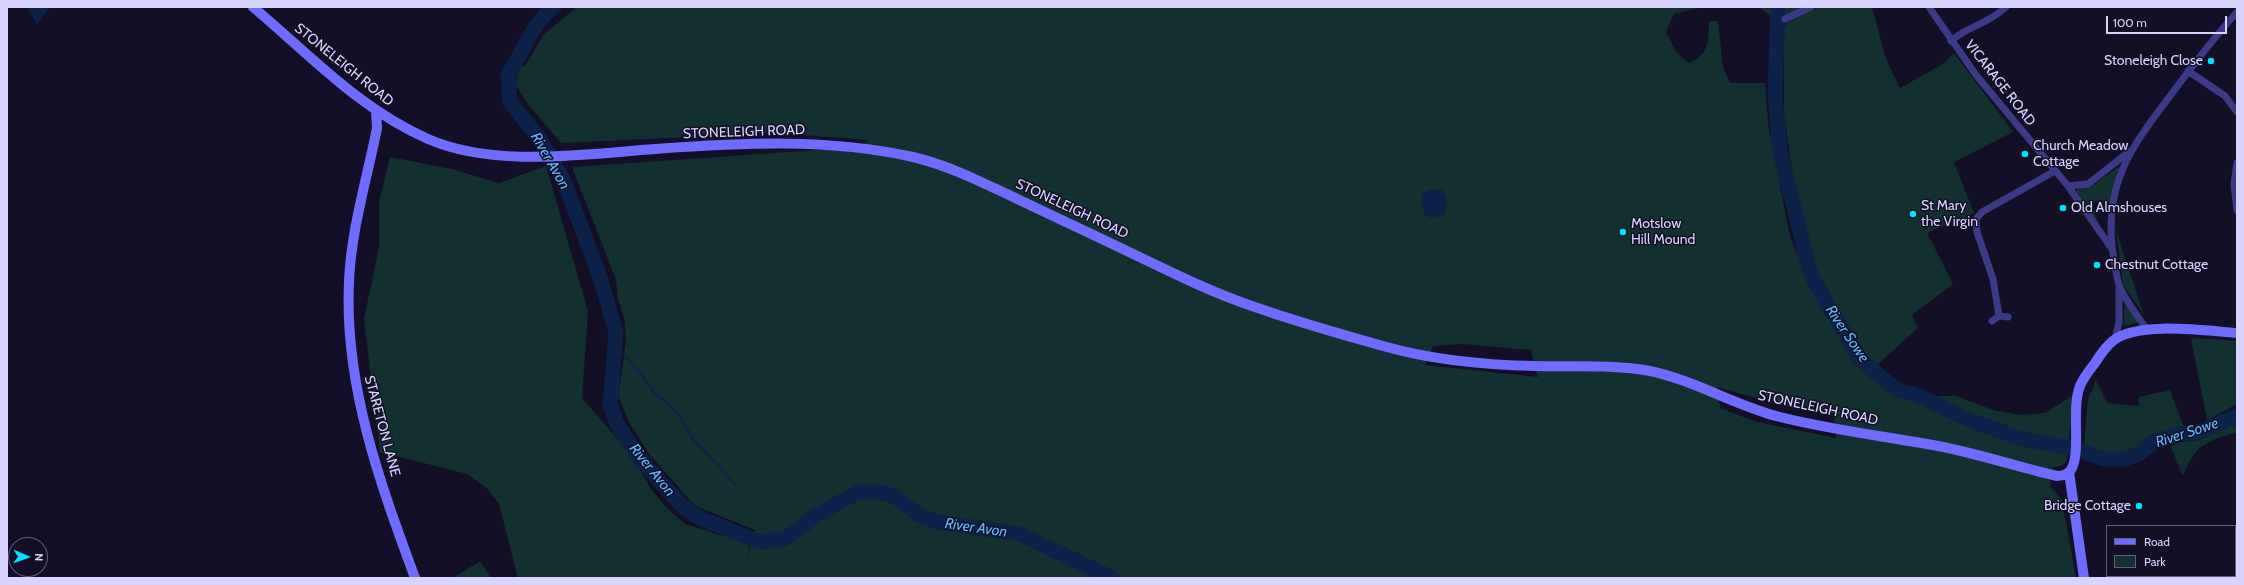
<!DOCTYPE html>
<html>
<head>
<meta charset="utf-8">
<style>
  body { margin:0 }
  #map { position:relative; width:2244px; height:585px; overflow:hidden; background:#130f26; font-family:Cabin,sans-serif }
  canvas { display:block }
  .frame { position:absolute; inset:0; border:8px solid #d9d4ff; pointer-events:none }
  .legend { position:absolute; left:2106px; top:525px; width:130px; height:52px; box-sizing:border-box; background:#130f26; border:1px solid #625e7d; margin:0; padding:5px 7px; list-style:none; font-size:12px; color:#d9d4ff }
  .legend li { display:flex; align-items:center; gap:8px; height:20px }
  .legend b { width:20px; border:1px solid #625e7d }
  .north { position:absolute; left:8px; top:537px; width:40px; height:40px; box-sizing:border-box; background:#130f26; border:1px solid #625e7d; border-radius:50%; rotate:92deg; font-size:11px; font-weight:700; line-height:16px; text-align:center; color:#d9d4ff }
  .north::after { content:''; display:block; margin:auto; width:14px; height:18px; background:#00e5ff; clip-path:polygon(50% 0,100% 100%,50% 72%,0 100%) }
  .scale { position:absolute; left:2106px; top:16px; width:121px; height:18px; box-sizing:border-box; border:2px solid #d9d4ff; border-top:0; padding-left:5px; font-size:12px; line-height:14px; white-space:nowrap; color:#d9d4ff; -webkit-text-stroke:3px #130f26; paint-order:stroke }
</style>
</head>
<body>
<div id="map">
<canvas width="2244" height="585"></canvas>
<div class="frame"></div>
<ul class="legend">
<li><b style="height:5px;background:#6f6bff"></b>Road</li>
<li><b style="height:11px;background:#12302f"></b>Park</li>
</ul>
<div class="north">N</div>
<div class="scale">100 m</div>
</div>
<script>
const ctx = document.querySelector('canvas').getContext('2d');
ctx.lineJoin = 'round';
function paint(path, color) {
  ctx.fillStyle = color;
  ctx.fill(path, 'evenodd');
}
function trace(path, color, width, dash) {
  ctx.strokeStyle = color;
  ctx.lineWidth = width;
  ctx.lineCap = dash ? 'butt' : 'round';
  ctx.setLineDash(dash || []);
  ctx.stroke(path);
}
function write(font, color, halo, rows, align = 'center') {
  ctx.font = font + ' Cabin,sans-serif';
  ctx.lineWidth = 3;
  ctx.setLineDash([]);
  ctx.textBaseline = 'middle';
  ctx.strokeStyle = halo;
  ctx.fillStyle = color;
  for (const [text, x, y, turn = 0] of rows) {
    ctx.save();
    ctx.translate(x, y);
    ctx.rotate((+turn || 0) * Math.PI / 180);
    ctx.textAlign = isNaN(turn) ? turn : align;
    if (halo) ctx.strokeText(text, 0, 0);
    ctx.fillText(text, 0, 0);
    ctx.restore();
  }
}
paint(new Path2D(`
  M577,7H1704L1674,14L1666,32L1676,52L1689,63C1710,53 1708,42 1709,21H1718L1723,68L1730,83H1765L1768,123L1790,237L1812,287L1854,364L1896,396H1957L1993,410L2021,415L2045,413L2073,395L2067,461L2061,466L2053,467L2050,486L2062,500L2076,578H518L499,504L487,488L467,474L380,452L364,319L379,247V202L390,157L452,169L499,183L546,166L588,311L582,398L631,454L651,489L666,507L685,524L750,544L747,561L755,530L695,506L650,455L630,424L618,396L626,341L625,322L618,299L616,280L572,167L862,147L869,140L776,133L561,143L527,103L516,85L518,70L526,64L544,34ZM1462,344L1531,350L1538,377L1425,365L1433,346ZM1717,387L1798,410L1834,414L1836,438L1757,422L1720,408Z
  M1759,7H1806C1786,17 1778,24 1759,7Z
  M1819,7H1872L1886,59L1900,88L1943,64L1954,53L2013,132L1954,162L1974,213L1927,233L1953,284L1912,315L1918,328L1876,366L1860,347L1819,275L1810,248L1792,172L1784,114V29L1787,22Z
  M2118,167L2120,168L2108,205L2104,206L2103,200L2090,202L2099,223L2097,225L2077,193V189L2091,186Z
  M2116,230L2144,315L2123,284Z
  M2125,302L2140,322L2123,326Z
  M2191,338L2237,341V404L2207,420Z
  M2096,380L2107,403L2138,406L2139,397L2170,390L2184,427L2152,437L2138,448L2126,452L2107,453L2084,445L2088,400Z
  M2237,423V432C2206,442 2195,444 2183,476L2170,446L2181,442L2200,440Z
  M480,561L491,578H453Z`), '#12302f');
paint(new Path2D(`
  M30,7H50L37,24L28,10Z
  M1431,189L1442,190C1450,201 1449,208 1441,218H1432L1425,215L1421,205L1422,193Z`), '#0c2248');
trace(new Path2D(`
  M617,348L637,369L655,393L678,413L693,439L735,484`), '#0c2248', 2.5);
trace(new Path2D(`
  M554,7C530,25 525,50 508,74L510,102L539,138L564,181L601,280L616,333L610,404L617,424L640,459L684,508L702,519L760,542L785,539L815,516L858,492H880L896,497L918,515L938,522L1020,534L1112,578
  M1778,7L1775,95L1780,152L1809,268L1816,285L1861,360L1889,384L1900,391L1915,394L1967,419L2022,439L2072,448L2104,459H2125L2139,454L2153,442L2178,434L2199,432L2237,416`), '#0c2248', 15);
trace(new Path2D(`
  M1929,7L1976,75L2068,186L2088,184L2130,151
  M1785,19L1811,7
  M1951,41C1968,26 1988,24 2006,7
  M2188,71L2225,96L2237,112
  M2237,163L2234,184L2237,210
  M2068,186L2112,249
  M1999,316L1993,279L1977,232L1976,219L1982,212L2055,171
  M1992,321L1999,316L2008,317
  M2147,330C2138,316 2126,302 2120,287C2116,279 2116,268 2114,260C2101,186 2131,147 2173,92C2193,65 2214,38 2237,12
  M2115,339L2119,322V288`), '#3d3a85', 7);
trace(new Path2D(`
  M253,7C310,55 358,108 428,139C494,168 585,154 655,149C742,143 828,138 913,157C950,166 977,180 1011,196C1043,211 1074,226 1106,241C1155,264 1204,290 1255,307C1297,322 1340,334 1383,346C1432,360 1484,365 1535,366C1572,367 1613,364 1650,371C1693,380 1733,404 1776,416C1826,429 1876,435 1927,444C1971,451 2013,466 2057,476C2064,476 2069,474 2072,468C2081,449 2071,409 2080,386C2083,378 2089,371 2095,363C2100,355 2106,346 2114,340C2139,321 2207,331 2237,333
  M376,111L377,128C367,179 351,230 349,282C344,385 380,483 415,578
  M2069,472L2084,578`), '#6f6bff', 10);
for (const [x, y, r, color] of [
  [2211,61,4,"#00e5ff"],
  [2025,154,4,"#00e5ff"],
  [2063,208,4,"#00e5ff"],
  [1913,214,4,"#00e5ff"],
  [1623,232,4,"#00e5ff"],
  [2097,265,4,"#00e5ff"],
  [2139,506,4,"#00e5ff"]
]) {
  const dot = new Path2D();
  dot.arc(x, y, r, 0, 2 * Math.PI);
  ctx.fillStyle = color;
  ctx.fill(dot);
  trace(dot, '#130f26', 1.5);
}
write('14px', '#d9d4ff', '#130f26', [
  ["Stoneleigh Close",2203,61,"right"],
  ["Church Meadow",2033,146],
  ["Cottage",2033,162],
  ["St Mary",1921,206],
  ["the Virgin",1921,222],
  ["Old Almshouses",2071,208],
  ["Motslow",1631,224],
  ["Hill Mound",1631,240],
  ["Chestnut Cottage",2105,265],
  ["Bridge Cottage",2131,506,"right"]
], 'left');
write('14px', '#d9d4ff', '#130f26', [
  ["STONELEIGH ROAD",344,65,39],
  ["VICARAGE ROAD",2000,83,52],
  ["STONELEIGH ROAD",744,132,-2],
  ["STONELEIGH ROAD",1072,209,25],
  ["STONELEIGH ROAD",1818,408,12],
  ["STARETON LANE",382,426,75]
]);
write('italic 15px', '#62b6ff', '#130f26', [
  ["River Avon",550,161,60],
  ["River Sowe",1847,334,56],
  ["River Sowe",2187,433,-18],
  ["River Avon",652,470,51],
  ["River Avon",976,528,8]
]);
</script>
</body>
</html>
